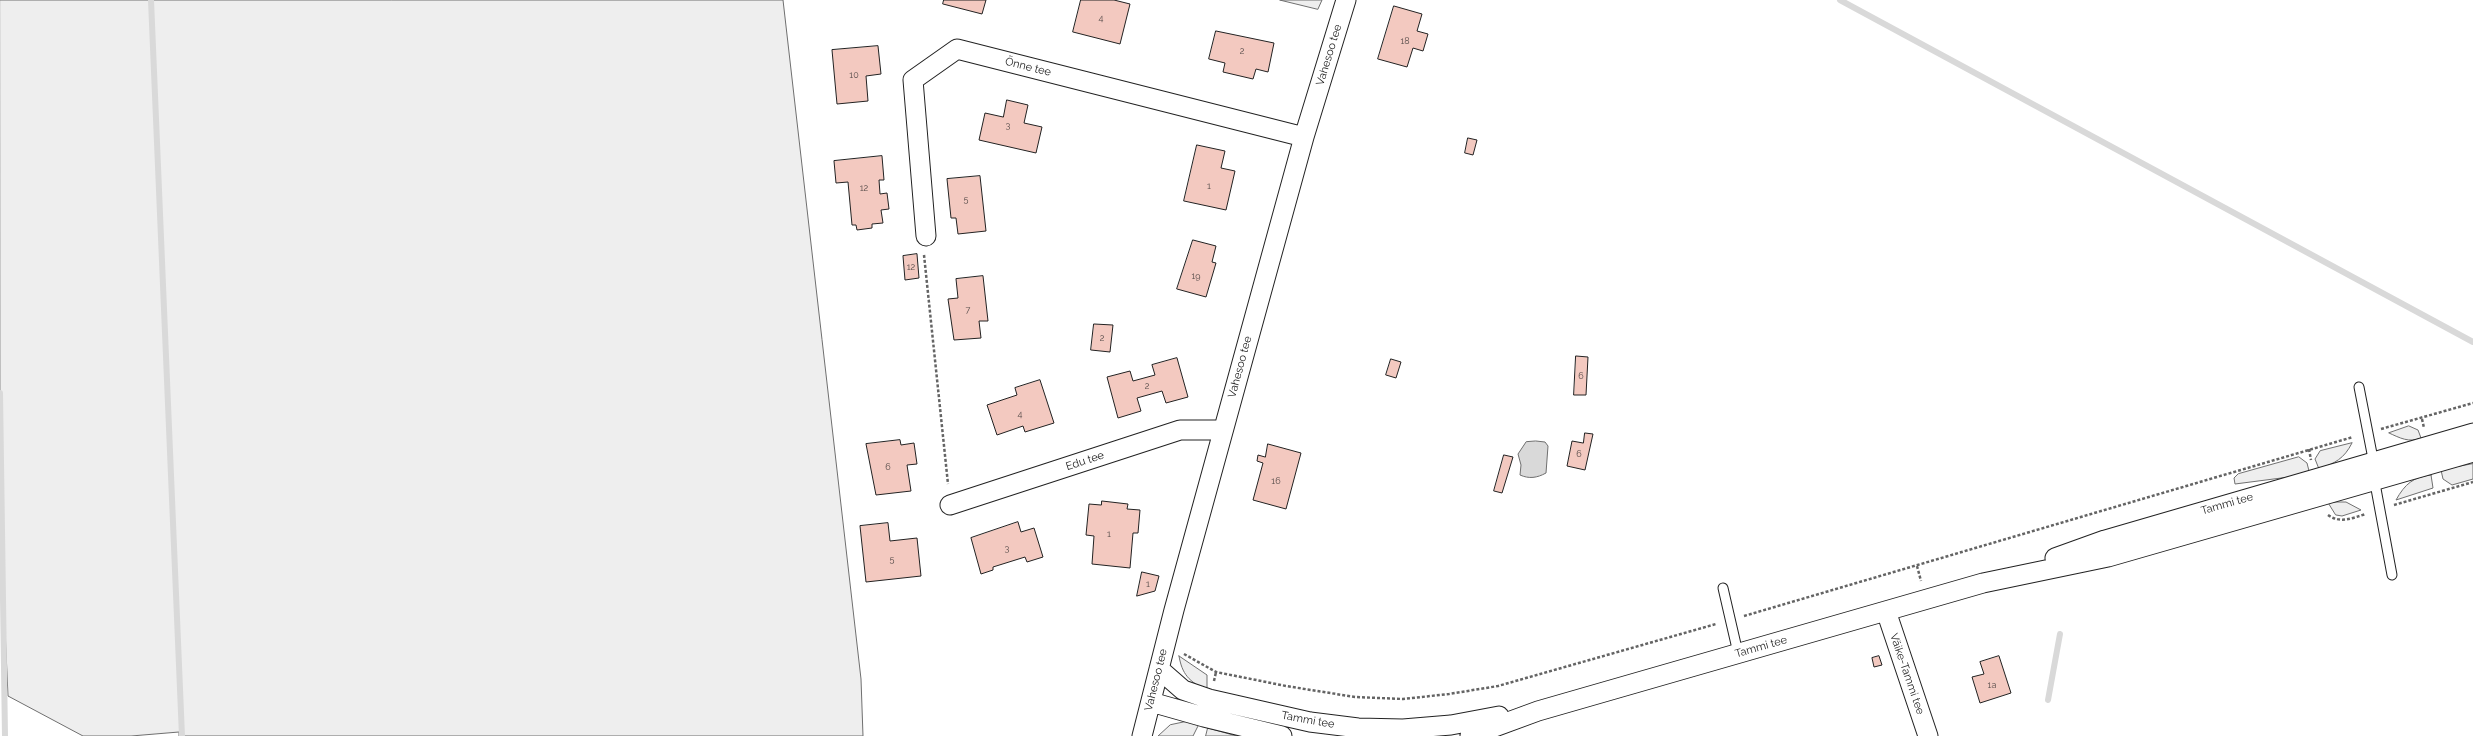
<!DOCTYPE html>
<html>
<head>
<meta charset="utf-8">
<style>
  body { margin:0 }
  canvas { display:block; background:#fff }
</style>
</head>
<body>
<canvas width="2473" height="736"></canvas>
<script>
const ctx = document.querySelector('canvas').getContext('2d');
ctx.lineJoin = 'round';
function paint(path, color) {
  ctx.fillStyle = color;
  ctx.fill(path, 'evenodd');
}
function trace(path, color, width, dash) {
  ctx.strokeStyle = color;
  ctx.lineWidth = width;
  ctx.lineCap = dash ? 'butt' : 'round';
  ctx.setLineDash(dash || []);
  ctx.stroke(path);
}
function write(font, color, halo, rows, align = 'center') {
  ctx.font = font + ' Raleway,sans-serif';
  ctx.lineWidth = 3;
  ctx.setLineDash([]);
  ctx.textBaseline = 'middle';
  ctx.strokeStyle = halo;
  ctx.fillStyle = color;
  for (const [text, x, y, turn = 0] of rows) {
    ctx.save();
    ctx.translate(x, y);
    ctx.rotate((+turn || 0) * Math.PI / 180);
    ctx.textAlign = isNaN(turn) ? turn : align;
    if (halo) ctx.strokeText(text, 0, 0);
    ctx.fillText(text, 0, 0);
    ctx.restore();
  }
}
const green = new Path2D(`
  M0,0H783L861,679L863,736H179V732L131,736H83L8,696L0,520Z
  M1280,0H1322L1318,9Z
  M2409,426L2418,430L2421,438C2409,443 2400,438 2389,433Z
  M2352,443C2344,459 2335,463 2319,469L2315,459L2320,451Z
  M2299,457L2307,463L2309,471L2289,477L2235,484L2234,478L2238,474Z
  M2473,464V479L2452,485L2443,479L2441,470Z
  M2431,475L2433,488L2396,500C2405,484 2413,477 2431,475Z
  M2328,502H2346L2361,510L2342,516L2336,515Z
  M1179,656L1207,675V690C1189,682 1182,674 1179,656Z
  M1189,721L1199,724L1193,736H1158L1170,725Z
  M1208,728L1233,735L1237,736H1206Z`);
paint(green, '#eee');
trace(green, '#6f6f6f', 1);
const water = new Path2D(`
  M1536,441L1545,442L1548,446L1546,473C1537,478 1529,479 1520,475L1521,465L1518,454L1526,442Z`);
paint(water, '#d9d9d9');
trace(water, '#6f6f6f', 1);
trace(new Path2D(`
  M151,0L182,736
  M1840,0L2473,342
  M0,393L5,736
  M2048,700L2060,634`), '#d9d9d9', 6);
const building = new Path2D(`
  M944,0H986L982,14L943,4Z
  M1081,0H1114L1130,4L1120,44L1073,32Z
  M1394,6L1422,14L1417,31L1428,34L1423,51L1413,48L1407,67L1378,59Z
  M1216,31L1274,43L1268,72L1256,69L1253,79L1223,72L1225,63L1209,59Z
  M878,46L881,74L866,76L868,101L837,104L832,50Z
  M1007,100L1028,105L1024,123L1042,127L1036,153L979,140L985,113L1003,117Z
  M1468,138L1477,140L1473,155L1465,153Z
  M1197,145L1225,151L1221,168L1235,171L1226,210L1184,201Z
  M882,156L884,180H879L880,194L887,193L889,209L881,210L883,223L872,224V228L857,230L856,225H852L848,182L836,183L834,161Z
  M980,176L986,231L958,234L956,218H951L947,179Z
  M1193,240L1216,246L1212,262L1216,263L1206,297L1177,289Z
  M917,254L919,278L905,280L903,256Z
  M983,276L988,321H979L981,338L954,340L948,299L958,298L956,279Z
  M1094,324L1113,325L1110,352L1091,350Z
  M1576,356L1588,357L1586,395H1574Z
  M1177,358L1188,397L1166,403L1162,391L1137,398L1141,411L1118,418L1107,377L1130,371L1133,381L1155,375L1152,365Z
  M1391,359L1401,362L1396,378L1386,375Z
  M1040,380L1054,423L1025,432L1023,426L997,435L987,405L1017,395L1015,388Z
  M1585,433L1593,434L1585,470L1567,466L1572,441L1583,443Z
  M900,440L901,445L914,443L917,464L907,465L911,491L876,495L866,444Z
  M1268,444L1301,453L1286,509L1253,500L1263,463L1257,461L1258,455L1265,457Z
  M1504,455L1513,457L1502,493L1494,491Z
  M1102,501L1128,504L1127,509L1140,510L1138,533H1133L1130,568L1092,564L1094,536L1086,535L1089,504L1101,505Z
  M1018,522L1021,532L1034,528L1043,557L1027,562L1025,557L993,567V570L981,574L971,538Z
  M888,523L890,541L917,538L921,576L866,582L860,526Z
  M1142,572L1159,576L1155,591L1137,596Z
  M1879,656L1882,665L1874,667L1872,658Z
  M1999,656L2011,693L1980,703L1972,677L1984,674L1980,662Z`);
paint(building, '#f3c9c0');
trace(building, '#222', 1);
const lane = new Path2D(`
  M2359,387L2374,464
  M2374,478L2392,575
  M1723,588L1738,653`);
const street = new Path2D(`
  M926,236L913,80L957,49L1304,137
  M950,505L1180,430H1223
  M2055,558L2105,540L2473,433
  M1886,611L1928,736
  M1159,669L1183,690L1209,699L1310,722L1358,728L1403,729L1451,725L1499,716
  M1151,702L1204,717L1282,736
  M1142,736L1174,610L1304,137L1346,0
  M1470,736L1538,711L1983,583L2108,557L2473,452`);
trace(lane, '#222', 11);
trace(street, '#222', 21);
trace(new Path2D(`
  M924,255L948,484
  M2422,419L2424,428
  M2381,429L2473,403
  M2309,449L2311,460
  M2394,505L2473,482
  M2328,515C2341,524 2352,518 2366,514
  M1917,566L1921,581
  M1744,616L2353,437
  M1184,654L1216,672L1286,686L1355,697L1403,699L1449,694L1498,686L1716,624
  M1214,681L1216,672`), '#646464', 2.5, [3, 2]);
trace(lane, '#fff', 9);
trace(street, '#fff', 19);
write('9px', '#564c4a', null, [
  ["4",1101,18],
  ["18",1405,41],
  ["2",1242,51],
  ["10",854,75],
  ["3",1008,125],
  ["1",1209,186],
  ["12",864,188],
  ["5",966,199],
  ["12",911,267],
  ["19",1196,276],
  ["7",968,310],
  ["2",1102,338],
  ["6",1581,376],
  ["2",1147,386],
  ["4",1020,414],
  ["6",1579,454],
  ["6",888,467],
  ["16",1276,481],
  ["1",1109,534],
  ["3",1007,548],
  ["5",892,559],
  ["1",1148,584],
  ["1a",1992,685]
]);
write('11px', '#222', '#fff', [
  ["Vahesoo tee",1329,55,-73],
  ["Õnne tee",1028,67,14],
  ["Vahesoo tee",1240,367,-75],
  ["Edu tee",1085,461,-18],
  ["Tammi tee",2227,504,-16],
  ["Tammi tee",1761,647,-16],
  ["Väike-Tammi tee",1907,674,71],
  ["Vahesoo tee",1156,680,-76],
  ["Tammi tee",1308,720,10]
]);
</script>
</body>
</html>
